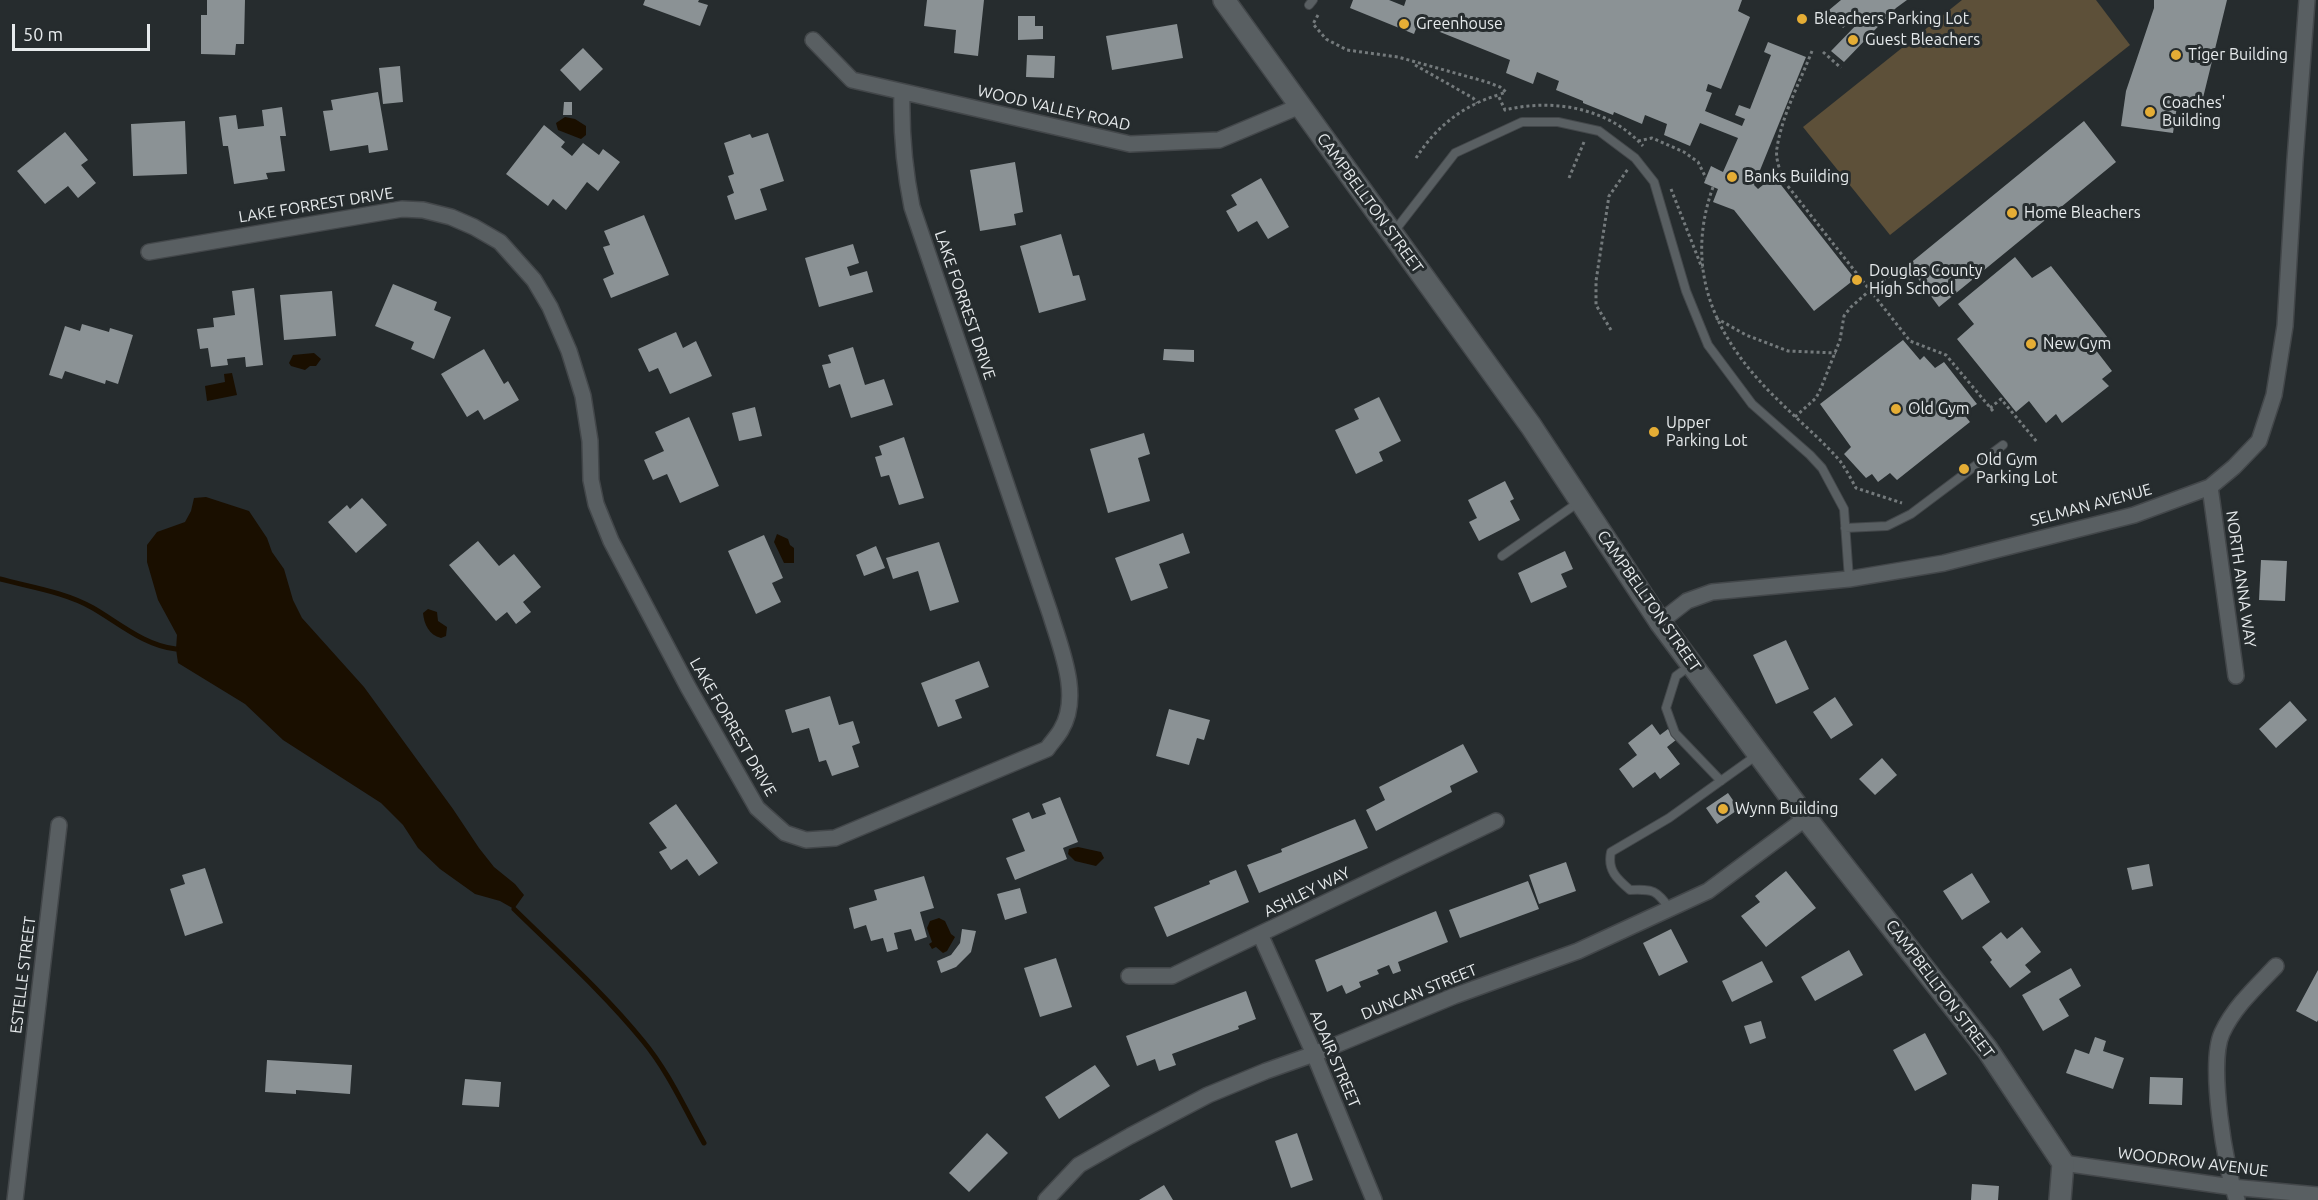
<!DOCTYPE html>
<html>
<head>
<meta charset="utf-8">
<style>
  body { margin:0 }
  #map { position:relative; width:2318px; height:1200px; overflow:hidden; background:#262c2e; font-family:Ubuntu,sans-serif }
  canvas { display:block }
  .scale { position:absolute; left:12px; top:24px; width:138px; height:27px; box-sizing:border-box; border:3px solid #e6eaec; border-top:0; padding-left:8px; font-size:18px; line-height:21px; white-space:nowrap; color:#e6eaec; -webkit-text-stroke:4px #262c2e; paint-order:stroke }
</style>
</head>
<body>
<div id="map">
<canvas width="2318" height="1200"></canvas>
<div class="scale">50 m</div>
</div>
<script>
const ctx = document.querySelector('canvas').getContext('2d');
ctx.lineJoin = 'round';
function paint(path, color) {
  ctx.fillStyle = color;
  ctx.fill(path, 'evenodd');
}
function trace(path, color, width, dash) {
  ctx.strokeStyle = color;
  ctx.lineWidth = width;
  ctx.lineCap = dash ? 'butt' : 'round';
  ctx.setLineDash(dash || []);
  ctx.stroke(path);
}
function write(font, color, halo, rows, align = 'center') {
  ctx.font = font + ' Ubuntu,sans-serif';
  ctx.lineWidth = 6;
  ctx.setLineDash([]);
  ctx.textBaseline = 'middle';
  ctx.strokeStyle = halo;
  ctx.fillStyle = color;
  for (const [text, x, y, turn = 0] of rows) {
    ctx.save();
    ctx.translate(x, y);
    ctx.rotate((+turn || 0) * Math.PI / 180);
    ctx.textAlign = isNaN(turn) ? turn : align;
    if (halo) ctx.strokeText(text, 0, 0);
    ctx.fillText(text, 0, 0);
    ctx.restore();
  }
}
paint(new Path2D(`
  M1962,0H2096L2130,45L1890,235L1803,127Z`), '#5d5039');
paint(new Path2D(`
  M565,117L575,119L586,126V135L581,139L558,130L556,123Z
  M314,353L321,359L316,366H310L305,370L291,366L289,363L293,355Z
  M232,373L237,395L207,401L205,386L225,382L224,374Z
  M206,497L249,511L267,538L272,552L284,569L293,600L302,618L364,687L453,809L479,848L494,867L515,884L524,895L514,909L500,901L475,894L440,869L418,848L403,825L381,803L283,740L245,704L178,663L176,649L177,635L158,600L147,562V545L157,532L185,522L191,511L194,498Z
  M777,534L788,539L790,545L794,548V563H784L774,542Z
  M428,609L437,612L438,621L447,627L446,636L441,638C429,635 424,624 423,613Z
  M1078,847L1101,852L1104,858L1096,866L1075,861L1068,854L1069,849Z
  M939,918L945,921L951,934L955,937L947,951L943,953L936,947L932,949L929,944L932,942L927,928L930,921Z`), '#1a0f00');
trace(new Path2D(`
  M0,579C30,587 65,592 93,608C119,623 145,646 176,649
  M514,909C558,952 604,993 643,1041C668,1071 685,1109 704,1143`), '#1a0f00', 5);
paint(new Path2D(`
  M207,0H245L244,44H236L235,55L201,54V15H207Z
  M645,0H699L698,2L708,5L700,26L643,5Z
  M927,0H984L978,56L954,53L956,30L924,26Z
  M1353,0H1389L1404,6L1406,0H1742L1738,11L1750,17L1721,89L1708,84L1706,91L1712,93L1705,111L1742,126L1745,119L1735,115L1739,105L1750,109L1771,55L1764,52L1768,42L1806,57L1754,185L1758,189L1774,176L1855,279L1814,311L1734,210L1713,202L1718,189L1704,183L1706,178L1711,166L1723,172L1738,138L1700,123L1690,146L1664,135L1667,124L1645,115L1642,124L1614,112L1613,115L1583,103V101L1556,90L1559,81L1537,72L1533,84L1506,73L1510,60L1425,26V24L1419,21L1414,34L1350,8Z
  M1841,0H1907L1896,8L1844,62L1831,51L1863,18L1860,14L1843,28L1829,10Z
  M2154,0H2227L2202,102L2178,99L2173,133L2121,126L2126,91L2154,8Z
  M1018,16H1035V26H1043V39L1018,40Z
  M1177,24L1183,58L1112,70L1106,36Z
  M583,48L603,69L580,91L560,70Z
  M1027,55L1055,56L1054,78L1026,77Z
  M400,66L403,102L383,104L379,68Z
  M378,92L388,150L369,153L368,145L330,151L323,111L333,110L331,100Z
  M564,102H572V115H563Z
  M282,107L286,136H280L285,171L266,173L268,179L234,184L228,146H223L219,117L236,115L238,129L264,126L262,110Z
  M185,121L187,174L133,176L131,124Z
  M2084,121L2116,162L1939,307L1908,265Z
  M544,125L565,142L561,147L572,156L583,143L599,155L603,149L620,162L598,191L587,182L566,210L553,199L548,206L506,174Z
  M65,132L88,160L81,165L96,183L78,198L68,186L45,204L17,171Z
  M768,133L784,181L760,189L767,210L735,220L727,196L734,193L728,176L734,174L724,143L750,134L752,138Z
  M1015,162L1023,212L1014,214L1016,225L980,231L970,170Z
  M1261,178L1289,227L1268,239L1257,221L1238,232L1226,211L1237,205L1231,195Z
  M644,215L669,275L611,298L603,279L614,274L603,247L610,245L604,231Z
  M1061,234L1073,276L1079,275L1086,300L1039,313L1020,246Z
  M853,244L859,263L847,267L850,276L867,271L873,292L819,307L805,258Z
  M2015,257L2032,278L2051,266L2108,338L2095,349L2112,371L2102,379L2109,386L2062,423L2056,414L2046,423L2029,401L2016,412L1957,339L1974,324L1958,304Z
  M393,284L437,302L434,310L451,317L434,359L411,349L414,342L375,326Z
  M254,288L263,365L246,367L245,357L227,359L228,365L211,367L208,348L200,349L197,329L214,327L213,318L235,315L232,291Z
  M332,291L336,336L284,340L280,295Z
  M82,324L109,332L110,328L133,335L118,384L106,380L105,384L65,371L62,379L49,375L65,326L80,331Z
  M676,332L683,348L696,341L712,376L670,394L658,368L649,372L638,349Z
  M1903,340L1920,360L1924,356L1935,368L1944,362L1977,404L1963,413L1970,422L1897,480L1890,473L1878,482L1872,474L1866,478L1844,454L1851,447L1820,404Z
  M853,347L865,385L884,379L893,405L851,418L840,384L829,388L822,365L831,363L828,355Z
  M484,349L504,384L508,381L519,400L484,420L478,410L467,417L441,374Z
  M1164,349L1194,350V362L1163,360Z
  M1379,397L1401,441L1379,452L1383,461L1356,474L1335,430L1359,419L1354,409Z
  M755,407L762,436L739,441L732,413Z
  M689,417L719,486L680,503L667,474L653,480L644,460L664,451L655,432Z
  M1144,433L1150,454L1138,458L1150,501L1108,513L1090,449Z
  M904,437L924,498L899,505L889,475L881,477L875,457L882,455L879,446Z
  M1505,481L1514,499L1510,501L1520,520L1479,541L1469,522L1477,518L1468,500Z
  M362,498L387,525L356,553L328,522L347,505L350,509Z
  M1183,533L1190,553L1159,564L1168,588L1131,601L1115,558Z
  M764,535L783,578L772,583L781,602L756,614L728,551Z
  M478,541L499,566L514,554L541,587L523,602L531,612L516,624L507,612L496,621L449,565Z
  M939,542L959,602L930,611L918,571L893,579L886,558Z
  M876,546L885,568L864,576L856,555Z
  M1565,551L1573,569L1561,574L1567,587L1531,603L1518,573Z
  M2261,560L2287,561L2285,601L2259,600Z
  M1786,640L1809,689L1776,704L1753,655Z
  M979,661L989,687L955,700L962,718L938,727L921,683Z
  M830,696L839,725L853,721L860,743L852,746L859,767L832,776L826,760L819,762L809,728L792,733L785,710Z
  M1835,697L1853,725L1831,739L1813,712Z
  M2290,701L2307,720L2276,748L2259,729Z
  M1169,709L1210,720L1204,740L1197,738L1189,765L1156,756Z
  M1652,724L1660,735L1668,729L1676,740L1667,747L1680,764L1660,779L1655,772L1633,788L1619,769L1637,755L1628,743Z
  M1463,744L1478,772L1450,786L1452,792L1376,831L1366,810L1385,800L1379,787Z
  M1882,758L1897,775L1875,795L1859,779Z
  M1728,793L1739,809L1717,824L1706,808Z
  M1060,797L1078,842L1063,848L1067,859L1015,880L1006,858L1025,851L1012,819L1029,812L1032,819L1046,814L1042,804Z
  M676,804L718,863L699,876L687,859L671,870L659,852L667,848L649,823Z
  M1355,819L1368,848L1259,893L1247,865L1282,852L1281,849Z
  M1566,862L1576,891L1539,904L1529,875Z
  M2149,864L2153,886L2132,890L2127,868Z
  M205,868L223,923L185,936L170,889L185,884L182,875Z
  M1236,870L1249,902L1167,937L1154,907L1210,884L1209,881Z
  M1786,871L1816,908L1766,947L1741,916L1760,902L1755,896Z
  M1972,873L1990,902L1962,920L1943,891Z
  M924,876L934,908L920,912L927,937L915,941L911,929L894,933L898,949L887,952L883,938L871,941L866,925L854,929L849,908L877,900L874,890Z
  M1528,881L1539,909L1460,938L1449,910Z
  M1020,888L1027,913L1005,920L997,894Z
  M1436,911L1448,942L1398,962L1401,971L1393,974L1389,965L1377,970L1379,974L1359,982L1361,987L1346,994L1342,985L1327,992L1315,960Z
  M2022,927L2041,952L2025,965L2031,972L2010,988L1990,962L1992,960L1982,947L2001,932L2007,939Z
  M962,929L976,931L971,952L956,967L941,973L937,961L951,955L960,943Z
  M1671,929L1688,962L1659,976L1643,943Z
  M1849,950L1863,975L1815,1001L1801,977Z
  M1056,958L1072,1007L1040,1017L1024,968Z
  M1762,961L1773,982L1732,1002L1722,981Z
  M2071,968L2081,986L2059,999L2069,1016L2043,1031L2022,995Z
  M2318,970V1020L2317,1022L2296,1011Z
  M1246,991L1256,1019L1238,1026L1239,1029L1172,1054L1176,1065L1159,1071L1155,1059L1137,1066L1126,1036Z
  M1761,1021L1766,1038L1750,1044L1744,1026Z
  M1925,1033L1947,1074L1915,1091L1893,1050Z
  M2095,1037L2106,1041L2103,1051L2124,1058L2113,1089L2066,1073L2075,1049L2089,1054Z
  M267,1060L352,1065L350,1094L296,1090V1094L265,1092Z
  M1095,1065L1110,1086L1059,1119L1045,1097Z
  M2150,1077L2183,1078L2182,1105L2149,1104Z
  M465,1079L501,1082L499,1107L462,1105Z
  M987,1133L1008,1153L969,1192L949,1173Z
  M1297,1133L1313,1180L1291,1188L1275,1141Z
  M1972,1184L1999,1186L1998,1200H1971Z
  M1164,1185L1173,1200H1139Z`), '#8b9295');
const lane = new Path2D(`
  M1309,5L1313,0
  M1393,233L1455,153L1522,122H1558L1599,131L1635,158L1654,182L1686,291L1708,345L1752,404L1810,455L1822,468L1844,509L1849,579
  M1845,528L1887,526L1911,514L2003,445
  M1502,556L1579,502
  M1691,665L1676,676L1666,708L1675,733L1721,781
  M1670,909C1656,890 1654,889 1630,890C1617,879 1607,870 1611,852L1669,818L1757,755`);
const street = new Path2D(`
  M813,40L852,80L1130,144L1219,140L1300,106
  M149,252L402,209L423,210L451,217L474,227L500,242L534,280L550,307L569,351L583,396L590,441L591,480L596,504L611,541L688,687L757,808L785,833L806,840L835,838L1047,749C1051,743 1057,737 1061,730C1082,696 1060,647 1050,613L912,207C904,168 901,131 902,92
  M2210,487L2236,676
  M1660,622L1687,601L1712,592L1849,579L1944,563L2134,515L2210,487L2234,467L2259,441L2274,395L2285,326L2295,160L2307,0
  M1260,934L1314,1054L1374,1200
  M1129,976H1172L1496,821
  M2063,1163L2232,1187L2318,1195
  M15,1200L59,825
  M1046,1200L1079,1165L1130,1136L1208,1095L1266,1071L1314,1054L1454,996L1578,951L1708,891L1806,818
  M2237,1200C2225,1169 2208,1063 2222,1033C2234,1007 2256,987 2276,966`);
const secondary = new Path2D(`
  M1224,0L1531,426L1660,622L1806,818L1987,1049L2063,1163L2060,1200`);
trace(lane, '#43474a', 10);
trace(street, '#43474a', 18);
trace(secondary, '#43474a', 24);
trace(new Path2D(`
  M1318,15L1313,24L1326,39L1347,50L1398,57L1487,82L1500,87L1506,92L1498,95
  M1812,51C1800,82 1782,115 1777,148C1775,158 1780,170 1783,180L1910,341L1946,355L1993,411
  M1823,52L1841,68
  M1415,65L1473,98L1477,103
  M1638,141L1652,138L1684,152L1698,162L1706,178
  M1416,158C1436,127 1462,106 1498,95L1505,110C1553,98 1609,108 1643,146
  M1569,178L1584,142
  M1713,187C1682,274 1718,343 1781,403C1800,422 1822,440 1840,461C1846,469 1851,479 1856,488L1902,503
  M1671,189L1702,268
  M1716,318L1746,335L1788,351L1836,353
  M1611,330L1596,305V281L1609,196L1628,169
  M1990,408L2001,399L2037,442
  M1795,417L1816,398L1821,388L1840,340L1844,316L1851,307L1869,291L1899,269`), '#747a7c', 3, [3, 3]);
trace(lane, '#595f62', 8);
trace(street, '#595f62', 15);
trace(secondary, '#595f62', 21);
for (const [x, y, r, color] of [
  [1802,19,6,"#e5ad35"],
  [1404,24,6,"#e5ad35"],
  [1853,40,6,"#e5ad35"],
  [2176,55,6,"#e5ad35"],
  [2150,112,6,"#e5ad35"],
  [1732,177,6,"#e5ad35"],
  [2012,213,6,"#e5ad35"],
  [1857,280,6,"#e5ad35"],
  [2031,344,6,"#e5ad35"],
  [1896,409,6,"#e5ad35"],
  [1654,432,6,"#e5ad35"],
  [1964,469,6,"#e5ad35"],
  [1723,809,6,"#e5ad35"]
]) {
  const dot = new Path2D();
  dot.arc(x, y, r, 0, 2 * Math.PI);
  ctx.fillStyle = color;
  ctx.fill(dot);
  trace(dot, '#262c2e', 2);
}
write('16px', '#e6eaec', '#262c2e', [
  ["Bleachers Parking Lot",1814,19],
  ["Greenhouse",1416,24],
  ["Guest Bleachers",1865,40],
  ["Tiger Building",2188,55],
  ["Coaches'",2162,103],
  ["Building",2162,121],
  ["Banks Building",1744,177],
  ["Home Bleachers",2024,213],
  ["Douglas County",1869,271],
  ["High School",1869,289],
  ["New Gym",2043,344],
  ["Old Gym",1908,409],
  ["Upper",1666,423],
  ["Parking Lot",1666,441],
  ["Old Gym",1976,460],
  ["Parking Lot",1976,478],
  ["Wynn Building",1735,809]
], 'left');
write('16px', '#e6eaec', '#262c2e', [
  ["WOOD VALLEY ROAD",1054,108,13],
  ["CAMPBELLTON STREET",1370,203,54],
  ["LAKE FORREST DRIVE",316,205,-9],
  ["LAKE FORREST DRIVE",965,305,71],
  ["SELMAN AVENUE",2091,505,-15],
  ["NORTH ANNA WAY",2241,579,82],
  ["CAMPBELLTON STREET",1649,601,55],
  ["LAKE FORREST DRIVE",733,727,60],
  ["ASHLEY WAY",1307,892,-26],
  ["ESTELLE STREET",23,975,-83],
  ["CAMPBELLTON STREET",1940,989,53],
  ["DUNCAN STREET",1419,992,-22],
  ["ADAIR STREET",1335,1059,67],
  ["WOODROW AVENUE",2193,1162,7]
]);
</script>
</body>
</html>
